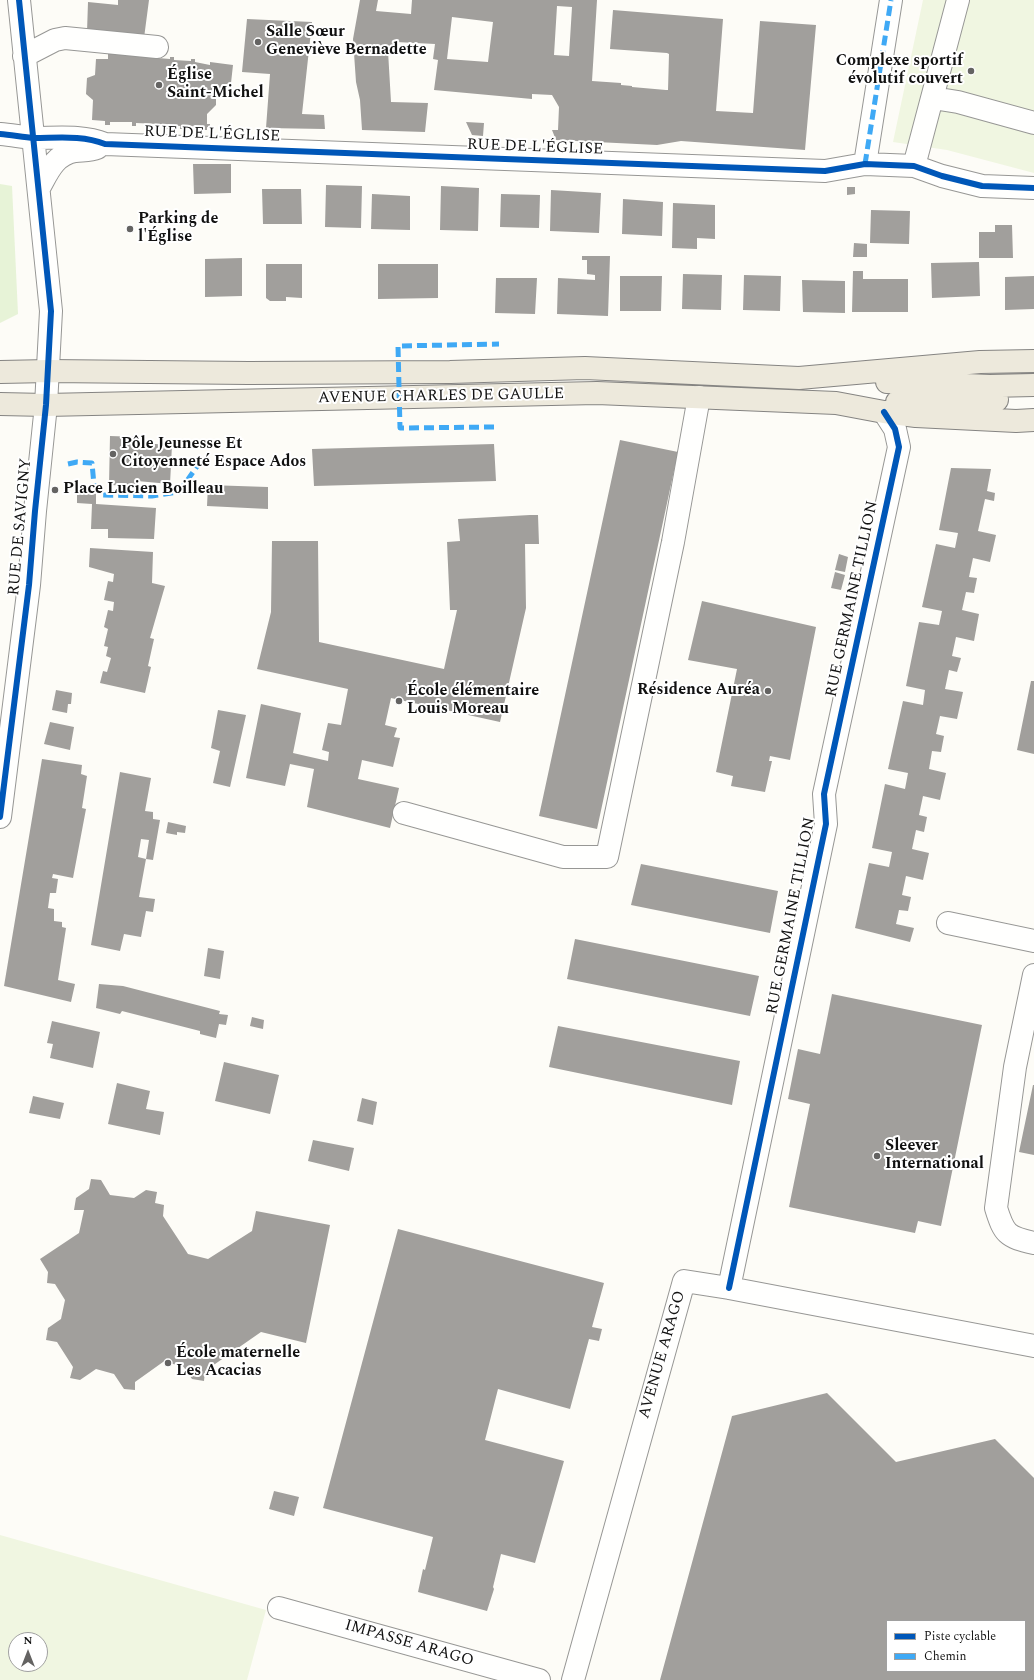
<!DOCTYPE html>
<html>
<head>
<meta charset="utf-8">
<style>
  body { margin:0 }
  #map { position:relative; width:1034px; height:1680px; overflow:hidden; background:#fdfcf7; font-family:Spectral,serif }
  canvas { display:block }
  .legend { position:absolute; left:886px; top:1620px; width:140px; height:52px; box-sizing:border-box; background:#fff; border:1px solid #a0a0a0; margin:0; padding:5px 7px; list-style:none; font-size:12px; color:#111 }
  .legend li { display:flex; align-items:center; gap:8px; height:20px }
  .legend b { width:20px; border:1px solid #a0a0a0 }
  .north { position:absolute; left:8px; top:1632px; width:40px; height:40px; box-sizing:border-box; background:#fff; border:1px solid #a0a0a0; border-radius:50%; rotate:0deg; font-size:11px; font-weight:700; line-height:16px; text-align:center; color:#111 }
  .north::after { content:''; display:block; margin:auto; width:14px; height:18px; background:#646362; clip-path:polygon(50% 0,100% 100%,50% 72%,0 100%) }
</style>
</head>
<body>
<div id="map">
<canvas width="1034" height="1680"></canvas>
<ul class="legend">
<li><b style="height:5px;background:#0057b8"></b>Piste cyclable</li>
<li><b style="height:5px;background:#3fa9f5"></b>Chemin</li>
</ul>
<div class="north">N</div>
</div>
<script>
const ctx = document.querySelector('canvas').getContext('2d');
ctx.lineJoin = 'round';
function paint(path, color) {
  ctx.fillStyle = color;
  ctx.fill(path, 'evenodd');
}
function trace(path, color, width, dash) {
  ctx.strokeStyle = color;
  ctx.lineWidth = width;
  ctx.lineCap = dash ? 'butt' : 'round';
  ctx.setLineDash(dash || []);
  ctx.stroke(path);
}
function write(font, color, halo, rows, align = 'center') {
  ctx.font = font + ' Spectral,serif';
  ctx.lineWidth = 4;
  ctx.setLineDash([]);
  ctx.textBaseline = 'middle';
  ctx.strokeStyle = halo;
  ctx.fillStyle = color;
  for (const [text, x, y, turn = 0] of rows) {
    ctx.save();
    ctx.translate(x, y);
    ctx.rotate((+turn || 0) * Math.PI / 180);
    ctx.textAlign = isNaN(turn) ? turn : align;
    if (halo) ctx.strokeText(text, 0, 0);
    ctx.fillText(text, 0, 0);
    ctx.restore();
  }
}
paint(new Path2D(`
  M0,184L12,186L18,314L0,323Z`), '#e7f3d7');
paint(new Path2D(`
  M923,0H1034V173L947,150L893,142Z
  M0,1535L266,1610L247,1680H0ZM16,1640H40V1664H16Z`), '#f0f6e1');
paint(new Path2D(`
  M118,0H149L144,38L87,32L88,2L118,5Z
  M360,0H378L376,11L411,14L412,0H597L592,81L621,83V85L632,86V87L666,90H668L669,54L667,53L610,49L613,10L723,19L716,111L753,113L760,21L816,25L805,150L681,141L657,145L556,140L552,130H558L559,107L552,95L532,94V99L434,90L438,60L433,59L435,44L396,42L388,51L391,102L428,103L425,132L362,130L360,100L356,82L353,39ZM557,6L572,7L569,56L554,55ZM452,17L493,22L488,62L447,59Z
  M247,19L312,22L302,114L324,115L325,129L266,128L270,74L242,72Z
  M112,50H116L115,54L147,55L146,57L170,59V57H174V60L191,61V59H195V62L210,65V62L233,65L230,92L216,93V105L207,114V124H210V128L207,127V130H204V127L184,126L183,129H180V126L171,125L165,131L159,124L136,123V126H132V122H110V125H105V121L92,120L93,100L86,94L87,78L95,75L96,59H108V54H112Z
  M466,122L484,123L483,136L472,135Z
  M193,164H231V193L194,194Z
  M326,185L362,186L361,228L325,227Z
  M441,186L479,188L478,231L440,230Z
  M847,187H855V194L847,195Z
  M262,189H301L302,224H263Z
  M551,190L601,193L599,233L550,231Z
  M372,194L410,196V230L371,229Z
  M501,194L540,195L539,228L500,227Z
  M623,199L663,202L662,236L622,234Z
  M673,203L715,205V239L697,238V249L672,248Z
  M871,210L910,211L909,244L870,243Z
  M995,225H1012L1013,258H979V232H995Z
  M854,243L867,244V257H853Z
  M582,256H610L608,316L557,314L558,278L595,280V275L587,274V260H582Z
  M242,258V296L205,297V259Z
  M979,262L980,296L932,298L931,263Z
  M266,264H302V298L286,297V301H270L266,298Z
  M378,264H438V298L378,299Z
  M853,271H863V279H908V312H852Z
  M683,274L722,275L721,310L682,309Z
  M744,275L781,276L780,311L743,310Z
  M620,276H662L661,311H620Z
  M1034,276V309L1005,310V277Z
  M496,278H537L535,314L495,313Z
  M802,280L845,281V313L803,312Z
  M110,436L139,437V443L172,445L170,484L137,481V486L109,485Z
  M620,440L678,452L597,829L539,816Z
  M494,444L496,481L314,486L312,449Z
  M951,468L991,469L987,491L995,493L994,501L985,499L978,531L996,535L990,562L973,558L969,577L977,578L974,593L966,592L962,610L979,614L974,641L956,637L952,656L961,658L957,672L949,670L945,689L963,692L957,719L940,716L936,734L944,736L941,752L932,751L929,769L946,773L940,800L923,796L919,815L927,817L924,832L916,830L912,849L929,853L923,880L906,876L902,895L911,897L908,911L899,910L896,924L914,928L910,942L855,928L869,863L889,867L892,852L872,848L885,784L905,789L908,773L888,769L903,701L923,705L925,690L906,686L919,622L939,625L942,611L922,607L936,544L955,548L958,533L939,530Z
  M208,485L268,487V509L207,506Z
  M77,491L96,492V504L156,508L154,539L108,538V529H91L92,504L77,503Z
  M530,515H538L539,544H525L526,608L500,722L391,698L385,725L397,728L394,737L400,738L393,767L362,760L358,779L399,788L390,828L307,807L314,769L290,764L285,786L246,778L261,704L301,713L293,753L328,761L329,752L322,750L328,723L341,725L348,689L257,669L271,612L272,541H318L319,642L444,669L457,610H450L447,542L460,541L458,519Z
  M90,548L153,552L152,583L165,586L150,638L154,639L148,666L151,667L145,693L100,683L103,671L107,672L111,658L106,656L108,647L104,646L108,629L104,627L108,610L113,611L114,602L104,600L108,581L113,582L114,574L89,567Z
  M839,554L848,557L845,572L835,570Z
  M835,572L845,575L841,590L831,588Z
  M702,601L816,627L790,760L770,756L769,761H772L765,792L731,786L733,776L716,772L737,669L688,660Z
  M1031,681H1034V754L1017,750Z
  M56,690L72,693L71,704H68L67,713L52,710Z
  M218,710L246,715L230,787L213,783L220,751L211,748Z
  M50,722L74,727L70,750L44,744Z
  M42,759L82,765L81,774L87,776L82,808L86,809L73,878L53,874L52,878L58,879L56,893H50L48,908L54,909V921L62,922V927L66,928L58,980L75,984L71,1002L4,986Z
  M120,772L151,778L145,811L153,812V819L160,820L153,860L146,859L149,840L141,839L138,857L146,859L139,897L155,899L153,912L146,911L141,937L124,934L120,951L91,945Z
  M168,822L186,826L185,833L177,832V835L166,833Z
  M641,864L778,891L770,933L631,905Z
  M575,939L759,976L750,1016L567,979Z
  M208,948L224,951L220,979L204,976Z
  M99,984L123,986L220,1011L219,1014L228,1015L226,1025L219,1024L216,1038L200,1034V1031L122,1011L120,1014L96,1008Z
  M832,994L982,1025L941,1226L918,1221L915,1233L789,1207L810,1104L788,1099L798,1049L820,1054Z
  M252,1017L264,1020L263,1029L250,1026Z
  M52,1021L100,1032L93,1068L50,1058L53,1044L47,1043Z
  M558,1026L740,1061L732,1105L549,1067Z
  M224,1062L279,1075L270,1114L215,1101Z
  M117,1083L150,1091L146,1109L164,1112L160,1135L108,1124Z
  M1033,1085H1034V1155L1019,1152Z
  M33,1096L64,1103L60,1119L29,1113Z
  M362,1098L377,1102L373,1125L357,1121Z
  M313,1140L354,1148L349,1171L308,1161Z
  M91,1179L101,1180L110,1195L134,1198L146,1190L157,1192L155,1203L164,1205L163,1216L188,1254L208,1259L252,1231L256,1211L330,1225L306,1343L261,1332L205,1371L204,1381L192,1379L183,1366L163,1362L135,1382V1390L124,1389L114,1374L96,1369L80,1380L70,1378L73,1367L57,1342L46,1340L48,1328L61,1319L65,1300L55,1284L47,1283L48,1272L40,1259L79,1233L84,1210H74L76,1198L89,1189Z
  M398,1229L604,1283L592,1327L602,1329L599,1341L589,1339L570,1409L498,1389L485,1440L564,1461L535,1563L501,1554L493,1587L494,1589L487,1611L418,1592L423,1569L425,1570L433,1537L323,1508Z
  M827,1393L896,1462L995,1439L1034,1478V1680H660L732,1416ZM887,1621H1025V1671H887Z
  M274,1491L299,1497L294,1516L269,1509Z`), '#a19f9c');
const minor = new Path2D(`
  M24,56L55,40L65,38L157,47
  M933,98L958,102L1034,123
  M0,134C11,135 23,137 34,138C58,138 82,135 105,144L825,171L865,164L914,166L942,176L982,186L1034,188
  M865,164L891,0
  M914,166L958,0
  M39,188C48,172 54,155 75,151C82,150 90,151 97,148
  M404,813L563,857H607L673,542L699,397
  M0,817L29,585L35,511L46,405L51,311L19,0
  M948,923L1034,941
  M1034,975L1015,1067L996,1208C1004,1234 1007,1237 1034,1243
  M729,1288L826,824L824,794L899,447L895,429L884,412
  M279,1608L539,1680
  M573,1680L684,1281L729,1288L1034,1346`);
const major = new Path2D(`
  M0,372L49,371L249,373L450,372L585,368L799,378L980,362L1034,361
  M887,382L990,386L1034,385
  M897,402L997,400
  M0,404L46,405L597,393L836,403L884,412L916,416L1016,421L1034,420`);
trace(minor, '#979795', 24);
trace(major, '#858482', 24);
trace(minor, '#fffffe', 22);
trace(major, '#ede9dc', 22);
trace(new Path2D(`
  M865,164L891,0
  M494,427L400,428L398,346L499,344
  M68,464L77,462L92,463L94,485L103,495L152,496L179,492L198,465`), '#3fa9f5', 5, [10, 5]);
trace(new Path2D(`
  M0,134C11,135 23,137 34,138C58,138 82,135 105,144L825,171L865,164L914,166L942,176L982,186L1034,188
  M0,817L29,585L35,511L46,405L51,311L19,0
  M729,1288L826,824L824,794L899,447L895,429L884,412`), '#0057b8', 6);
for (const [x, y, r, color] of [
  [258,42,4,"#646362"],
  [971,71,4,"#646362"],
  [159,85,4,"#646362"],
  [130,229,4,"#646362"],
  [113,454,4,"#646362"],
  [55,490,4,"#646362"],
  [768,691,4,"#646362"],
  [399,701,4,"#646362"],
  [877,1156,4,"#646362"],
  [168,1363,4,"#646362"]
]) {
  const dot = new Path2D();
  dot.arc(x, y, r, 0, 2 * Math.PI);
  ctx.fillStyle = color;
  ctx.fill(dot);
  trace(dot, '#fff', 1.5);
}
write('bold 16px', '#111', '#fff', [
  ["Salle Sœur",266,33],
  ["Geneviève Bernadette",266,51],
  ["Complexe sportif",963,62,"right"],
  ["évolutif couvert",963,80,"right"],
  ["Église",167,76],
  ["Saint-Michel",167,94],
  ["Parking de",138,220],
  ["l'Église",138,238],
  ["Pôle Jeunesse Et",121,445],
  ["Citoyenneté Espace Ados",121,463],
  ["Place Lucien Boilleau",63,490],
  ["Résidence Auréa",760,691,"right"],
  ["École élémentaire",407,692],
  ["Louis Moreau",407,710],
  ["Sleever",885,1147],
  ["International",885,1165],
  ["École maternelle",176,1354],
  ["Les Acacias",176,1372]
], 'left');
write('16px', '#111', '#fff', [
  ["RUE DE L'ÉGLISE",212,135,2],
  ["RUE DE L'ÉGLISE",535,148,2],
  ["AVENUE CHARLES DE GAULLE",441,397,-1],
  ["RUE DE SAVIGNY",21,527,-85],
  ["RUE GERMAINE TILLION",853,599,-78],
  ["RUE GERMAINE TILLION",792,916,-79],
  ["AVENUE ARAGO",663,1355,-74],
  ["IMPASSE ARAGO",409,1644,16]
]);
</script>
</body>
</html>
